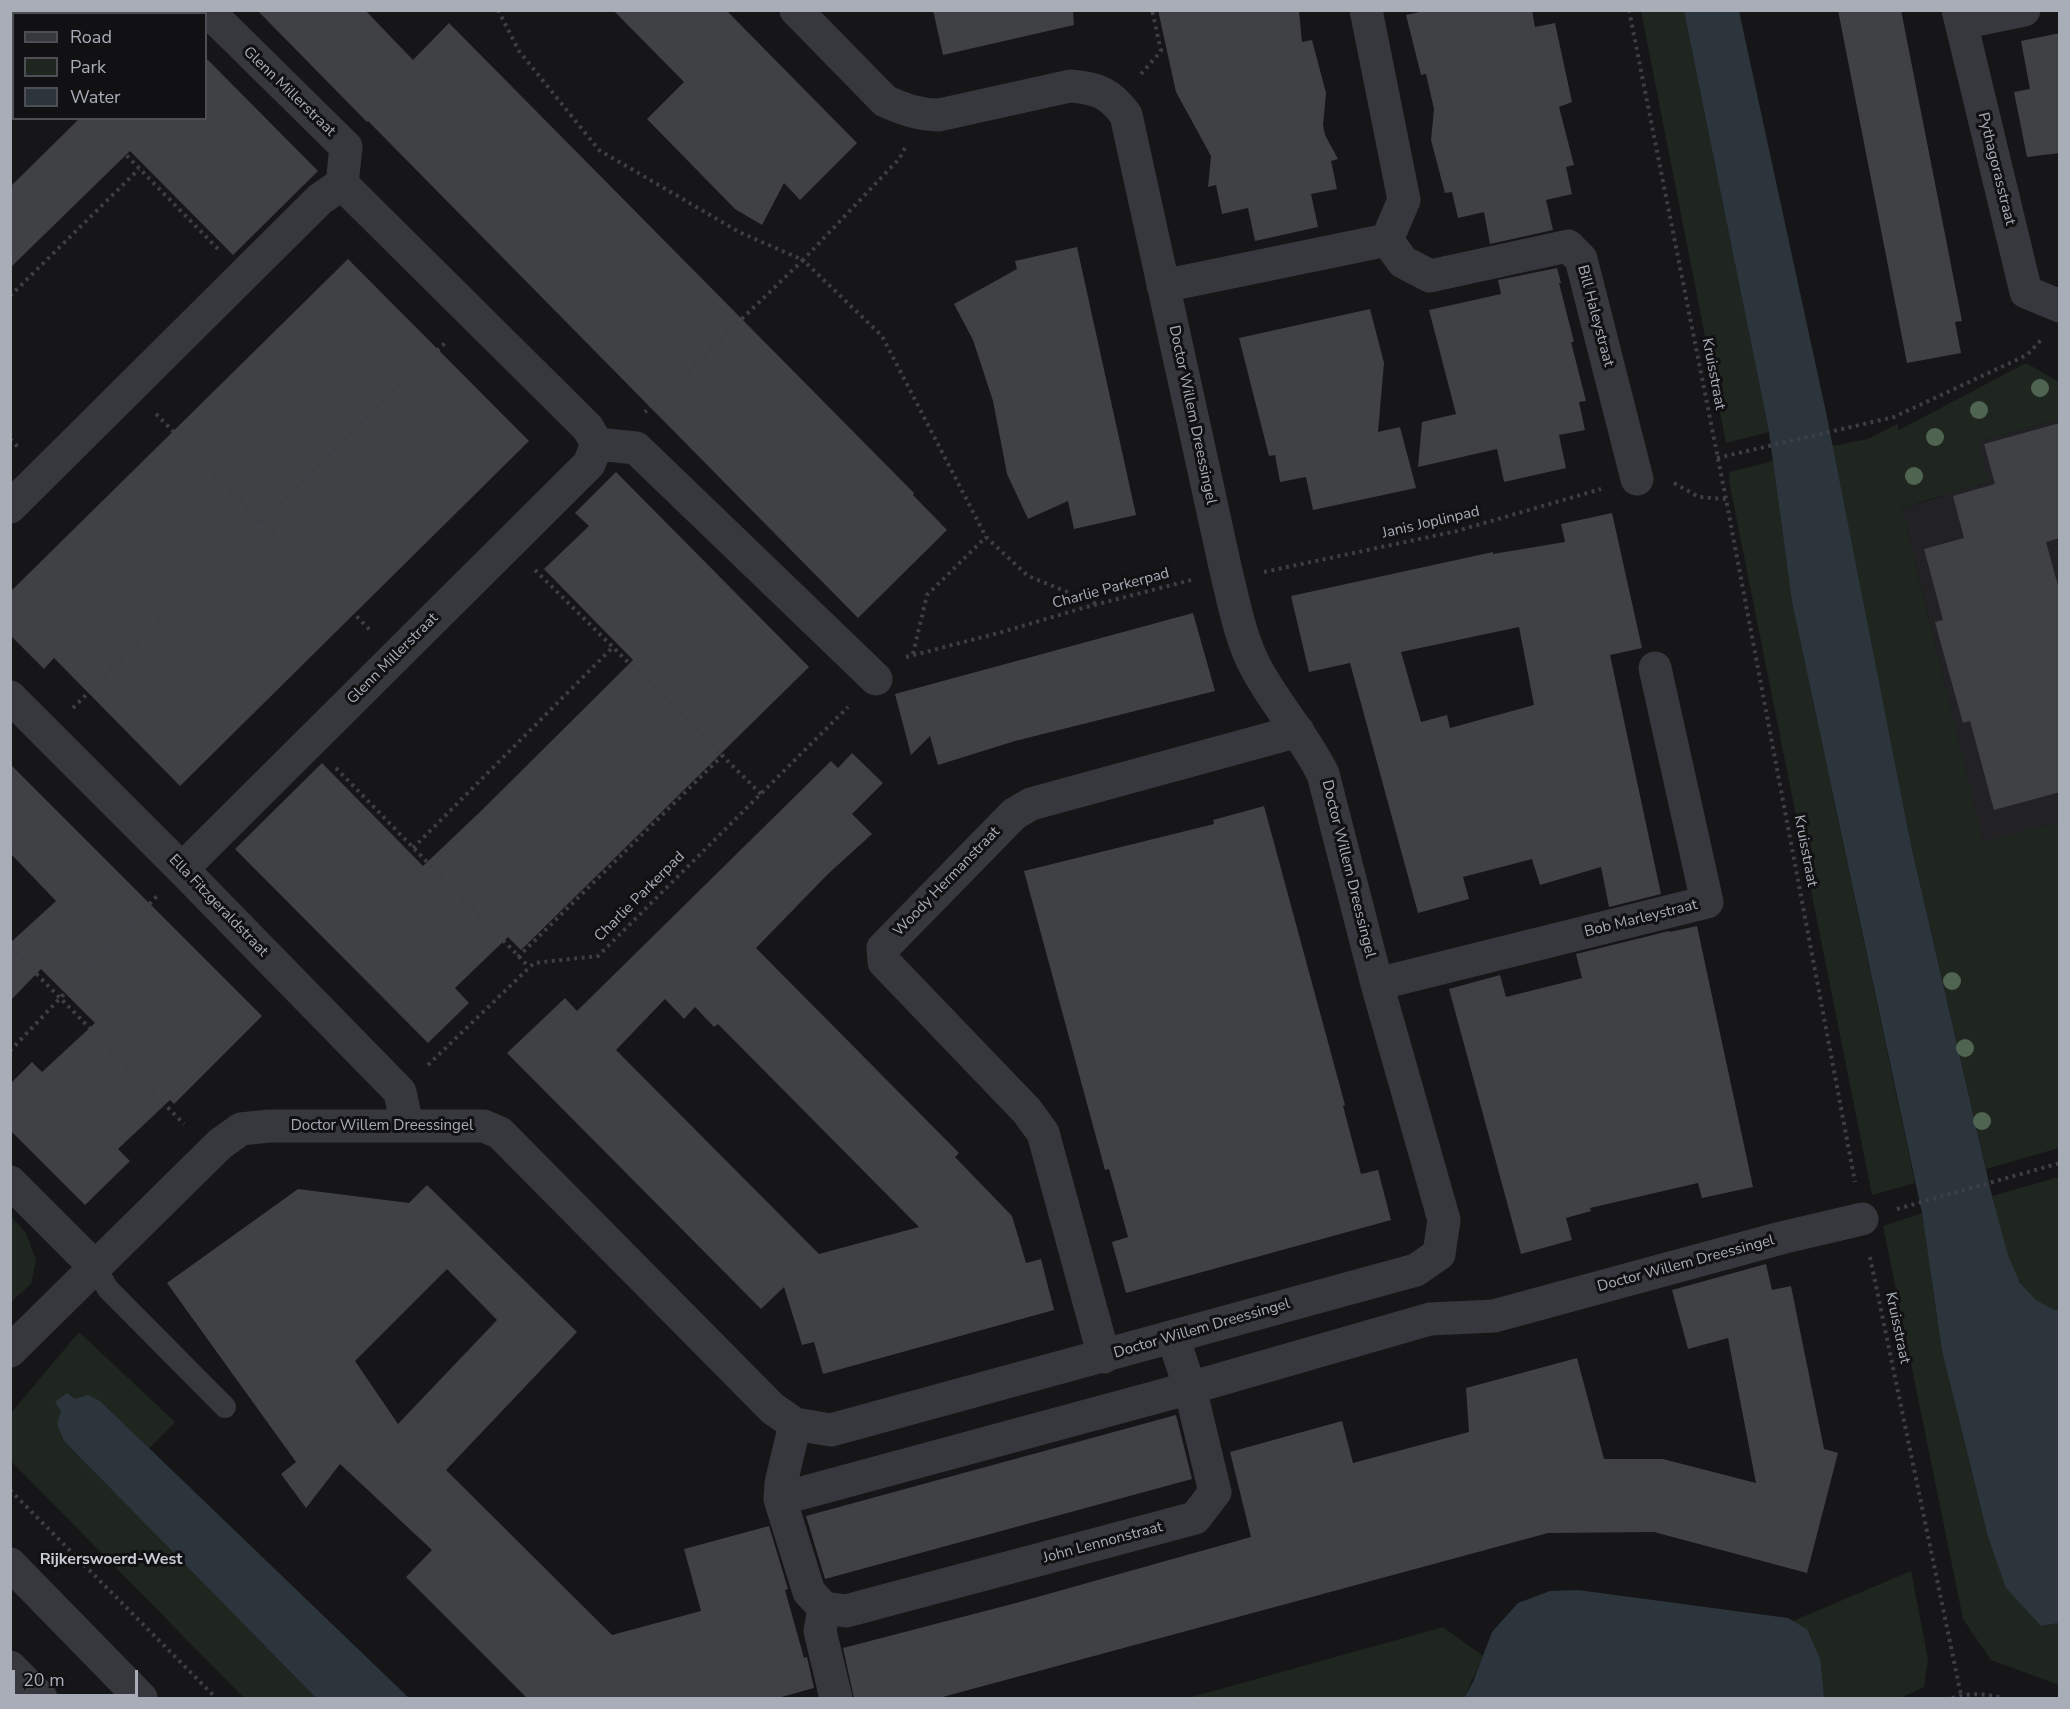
<!DOCTYPE html>
<html>
<head>
<meta charset="utf-8">
<style>
  body { margin:0 }
  #map { position:relative; width:2070px; height:1709px; overflow:hidden; background:#161618; font-family:"Nunito Sans",sans-serif }
  canvas { display:block }
  .frame { position:absolute; inset:0; border:12px solid #a8adb8; pointer-events:none }
  .legend { position:absolute; left:12px; top:12px; width:195px; height:108px; box-sizing:border-box; background:#111113; border:2px solid #4d4f55; margin:0; padding:8px 10px; list-style:none; font-size:18px; color:#a8adb8 }
  .legend li { display:flex; align-items:center; gap:12px; height:30px }
  .legend b { width:30px; border:2px solid #4d4f55 }
  .scale { position:absolute; left:12px; top:1670px; width:126px; height:27px; box-sizing:border-box; border:3px solid #a8adb8; border-top:0; padding-left:8px; font-size:18px; line-height:21px; white-space:nowrap; color:#a8adb8; -webkit-text-stroke:4px #111113; paint-order:stroke }
</style>
</head>
<body>
<div id="map">
<canvas width="2070" height="1709"></canvas>
<div class="frame"></div>
<ul class="legend">
<li><b style="height:8px;background:#37383d"></b>Road</li>
<li><b style="height:16px;background:#1e261f"></b>Park</li>
<li><b style="height:16px;background:#2c353c"></b>Water</li>
</ul>
<div class="scale">20 m</div>
</div>
<script>
const ctx = document.querySelector('canvas').getContext('2d');
ctx.lineJoin = 'round';
function paint(path, color) {
  ctx.fillStyle = color;
  ctx.fill(path, 'evenodd');
}
function trace(path, color, width, dash) {
  ctx.strokeStyle = color;
  ctx.lineWidth = width;
  ctx.lineCap = dash ? 'butt' : 'round';
  ctx.setLineDash(dash || []);
  ctx.stroke(path);
}
function write(font, color, halo, rows, align = 'center') {
  ctx.font = font + ' "Nunito Sans",sans-serif';
  ctx.lineWidth = 6;
  ctx.setLineDash([]);
  ctx.textBaseline = 'middle';
  ctx.strokeStyle = halo;
  ctx.fillStyle = color;
  for (const [text, x, y, turn = 0] of rows) {
    ctx.save();
    ctx.translate(x, y);
    ctx.rotate((+turn || 0) * Math.PI / 180);
    ctx.textAlign = isNaN(turn) ? turn : align;
    if (halo) ctx.strokeText(text, 0, 0);
    ctx.fillText(text, 0, 0);
    ctx.restore();
  }
}
paint(new Path2D(`
  M2059,419V822L1983,843L1902,508L1943,496L1977,442Z`), '#222225');
paint(new Path2D(`
  M1641,11H1684L1769,432L1726,443Z
  M2026,363L2059,382V419L1977,442L1989,481L1902,508L1983,842L2059,822V1148L1986,1169L1911,845L1832,446L1868,439L1897,424L1899,430Z
  M1773,461L1792,602L1915,1183L1872,1195L1729,481L1730,472Z
  M2059,1177V1310C2052,1311 2048,1307 2042,1304C2009,1285 2001,1230 1992,1196Z
  M1922,1213L1942,1351L1988,1537L2007,1588L2041,1626L2059,1623V1685L1991,1660L1963,1619L1883,1226Z
  M11,1216L26,1233L36,1260L31,1284L11,1302Z
  M79,1332L175,1422L149,1448L100,1401L61,1411L64,1441L316,1698H244L11,1461V1413Z
  M1911,1571L1928,1659L1924,1687L1900,1698H1818L1824,1697L1807,1629L1793,1621Z
  M1443,1627L1483,1656L1464,1698H1188Z`), '#1e261f');
paint(new Path2D(`
  M1684,11H1739L1827,417L1911,845L1992,1196L2008,1255L2020,1283L2036,1300L2054,1310H2059V1623L2041,1626L2006,1588L1988,1537L1942,1351L1922,1213L1792,602L1769,432Z
  M67,1393L75,1399L88,1395L100,1401L409,1698H316L64,1441L57,1424L61,1411L55,1402Z
  M1578,1590L1788,1618L1807,1629L1820,1659L1824,1697L1818,1698H1464L1473,1682L1492,1632L1518,1603L1550,1591Z`), '#2c353c');
paint(new Path2D(`
  M257,10H365L413,60L449,23L914,493L913,495L947,530L858,618L368,121L367,122Z
  M613,10H726L857,143L800,200L784,183L762,225L735,209L647,119L684,82Z
  M933,10H1073L1074,25L943,55Z
  M1158,10H1299L1302,42L1312,40L1326,93L1323,125L1325,135L1338,159L1331,161L1337,189L1311,194L1318,227L1255,241L1248,208L1222,214L1216,185L1208,187L1211,156L1176,92Z
  M1429,10H1532L1535,27L1555,23L1572,102L1559,107L1574,165L1566,167L1572,194L1546,200L1553,230L1490,244L1484,212L1458,218L1452,192L1445,193L1431,140L1434,109L1426,74L1421,75L1406,15Z
  M1838,10H1901L1962,321L1955,322L1961,353L1907,363Z
  M2060,33V153L2027,157L2014,92L2030,89L2021,41Z
  M206,58L318,171L233,255L130,151L10,268V187L80,118H206Z
  M1077,247L1136,515L1074,529L1068,501L1028,519L1007,474L993,401L973,340L954,304L1017,269L1015,261Z
  M348,259L529,441L180,786L54,658L44,669L10,635V592Z
  M1557,268L1561,283H1559L1574,342H1571L1586,401L1579,402L1585,430L1559,435L1566,468L1504,482L1497,449L1418,467L1422,422L1456,414L1429,310L1501,294L1498,280Z
  M1370,309L1384,363L1378,432L1400,427L1416,488L1313,510L1306,477L1280,482L1275,455L1269,456L1239,338Z
  M2060,423V538L2046,542L2060,593V792L1994,810L1970,721L1963,723L1942,648L1935,622L1943,620L1924,549L1964,538L1953,496L1995,484L1984,444Z
  M616,472L809,667L521,950L508,937L455,988L469,1003L428,1043L235,849L322,763L423,866L481,811L633,660L544,569L589,526L575,513Z
  M1612,513L1642,648L1610,655L1661,894L1609,907L1601,867L1540,885L1532,859L1463,877L1469,899L1418,913L1350,663L1309,672L1291,596L1493,552V554L1565,542L1561,524ZM1519,627L1534,705L1450,728L1447,715L1421,722L1401,652Z
  M1193,613L1215,691L1015,741L938,765L930,736L911,755L895,694Z
  M852,753L883,783L852,814L872,834L828,874L756,948L959,1153L955,1157L1012,1216L1026,1263L1041,1259L1054,1310L823,1374L814,1342L802,1345L784,1287L761,1309L507,1053L565,998L577,1011L831,761L838,768ZM665,999L684,1019L695,1007L714,1027L718,1024L919,1227L819,1254L616,1050Z
  M10,764L262,1016L174,1104L170,1100L118,1149L130,1161L85,1205L10,1130V1084L32,1062L42,1072L95,1023L41,969L10,1001V943L56,901L10,853Z
  M1264,806L1345,1105L1343,1106L1361,1174L1378,1170L1391,1220L1126,1293L1112,1242L1128,1237L1109,1169L1105,1170L1024,871L1214,824L1213,820Z
  M1697,926L1753,1187L1702,1198L1698,1183L1590,1208L1591,1211L1566,1218L1572,1240L1521,1254L1449,989L1500,975L1506,997L1582,978L1576,954L1669,931L1670,932Z
  M427,1185L577,1332L446,1470L612,1635L701,1611L684,1549L769,1526L788,1589L785,1590L804,1658L807,1657L814,1688L778,1698H527L406,1577L432,1550L340,1464L306,1508L281,1474L296,1462L167,1283L298,1189L409,1203ZM447,1269L497,1320L398,1424L355,1361Z
  M1766,1264L1772,1290L1791,1286L1824,1449L1838,1453L1807,1573L1654,1532L1548,1533L939,1698H854L843,1648L1016,1603L1251,1537L1230,1452L1342,1421L1353,1463L1469,1432L1466,1388L1577,1358L1604,1459H1663L1756,1483L1728,1338L1688,1349L1672,1290Z
  M1176,1415L1192,1479L825,1579L806,1516Z`), '#404145');
trace(new Path2D(`
  M498,10L519,51L599,150L739,232L803,260L645,412
  M1629,10L1726,499L1855,1182
  M57,14L59,10
  M10,49L14,50
  M10,70L14,67
  M1141,74L1161,51L1152,10
  M90,118L218,249
  M905,148L899,159L803,260L882,336L986,537L1028,576L1097,604
  M10,296L139,169
  M156,414L370,630
  M10,439L18,447
  M1717,458L1894,417L2027,355L2042,339
  M1674,483L1699,497L1726,499
  M535,570L761,794
  M1264,572L1457,531L1601,489
  M913,654L927,595L986,537
  M906,657L1002,632L1083,608L1191,580
  M73,708L262,520L447,341
  M336,768L529,967
  M413,848L613,647
  M10,947L184,1124
  M518,957L722,756
  M10,1051L157,896
  M428,1065L534,963L598,956L848,707
  M1897,1209L2060,1163
  M1870,1257L1961,1695
  M10,1490L216,1698
  M1952,1698C1970,1692 1986,1694 2003,1698`), '#3d3f44', 4, [3, 4.5]);
trace(new Path2D(`
  M95,1267L108,1289L225,1407`), '#37383d', 22);
trace(new Path2D(`
  M207,10L346,147L342,184
  M1366,10L1404,200L1387,240
  M1958,10L2026,292L2060,306
  M1961,23L2024,10
  M342,184L588,428L597,444
  M1387,240L1403,262L1430,276L1568,246L1581,259L1637,479
  M1163,286L1387,240
  M597,444L636,448L876,679
  M10,507L320,199L342,184
  M10,697L182,869L400,1092L407,1125
  M182,869L589,464L597,444
  M1377,984L1707,902L1655,668
  M10,1182L95,1267
  M10,1351L220,1144L241,1129L269,1126H484L500,1133L773,1409L795,1424L831,1430L1416,1270L1439,1254L1444,1220L1377,984L1323,774C1304,736 1276,705 1256,668C1240,638 1234,603 1226,571L1126,115C1110,93 1097,88 1070,86L939,115C919,115 903,109 885,101L796,10
  M1104,1357L1043,1133L1027,1111L884,962L883,948L1014,814L1031,804L1298,731
  M795,1424L781,1483L780,1499L809,1592L824,1608L820,1631L836,1698
  M780,1499L1190,1388L1430,1319L1494,1316L1781,1238L1862,1219
  M824,1608L846,1611L1195,1518L1215,1492L1190,1388L1173,1337`), '#37383d', 33);
trace(new Path2D(`
  M10,1564L141,1698
  M10,1667L41,1698`), '#37383d', 33);
ctx.fillStyle = '#506452';
for (const [x, y] of [
  [2040,388],
  [1979,410],
  [1935,437],
  [1914,476],
  [1952,981],
  [1965,1048],
  [1982,1121]
]) {
  ctx.beginPath();
  ctx.arc(x, y, 9, 0, 2 * Math.PI);
  ctx.fill();
}
write('15px', '#a8adb8', '#111113', [
  ["Glenn Millerstraat",289,92,44],
  ["Pythagorasstraat",1996,169,76],
  ["Bill Haleystraat",1595,316,75],
  ["Kruisstraat",1713,374,79],
  ["Doctor Willem Dreessingel",1192,415,78],
  ["Janis Joplinpad",1431,523,-13],
  ["Charlie Parkerpad",1111,589,-15],
  ["Glenn Millerstraat",393,659,-45],
  ["Kruisstraat",1805,851,79],
  ["Doctor Willem Dreessingel",1348,869,76],
  ["Woody Hermanstraat",947,882,-46],
  ["Charlie Parkerpad",640,897,-45],
  ["Ella Fitzgeraldstraat",218,906,46],
  ["Bob Marleystraat",1641,919,-14],
  ["Doctor Willem Dreessingel",382,1126],
  ["Doctor Willem Dreessingel",1686,1264,-15],
  ["Kruisstraat",1897,1328,78],
  ["Doctor Willem Dreessingel",1202,1329,-16],
  ["John Lennonstraat",1103,1543,-15]
]);
write('bold 16px', '#c9ccd4', '#111113', [
  ["Rijkerswoerd-West",111,1560]
]);
</script>
</body>
</html>
